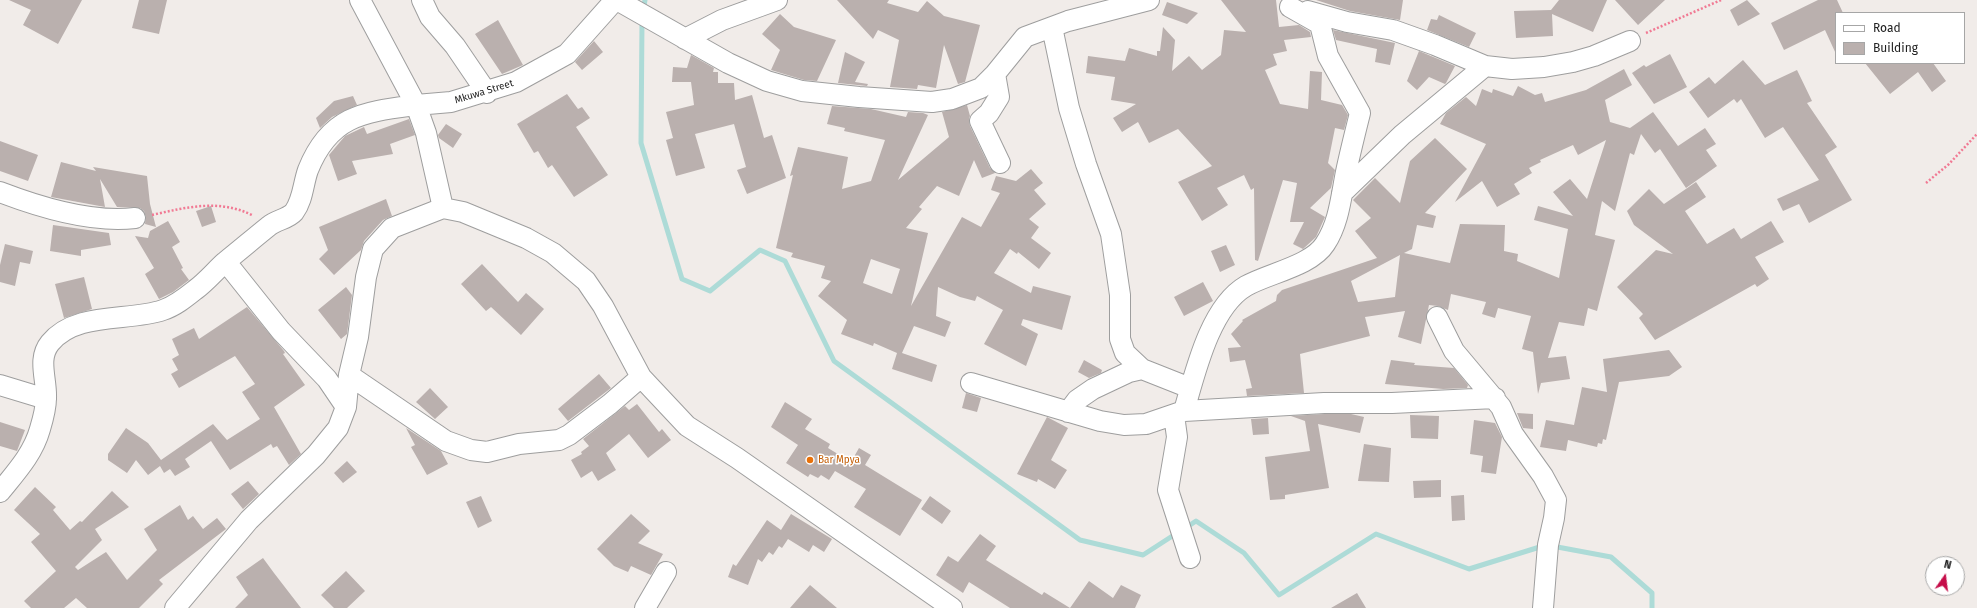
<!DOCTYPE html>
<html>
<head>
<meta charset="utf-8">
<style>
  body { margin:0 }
  #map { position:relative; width:1977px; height:608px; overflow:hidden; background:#f1ece9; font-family:"Fira Sans",sans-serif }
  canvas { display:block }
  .legend { position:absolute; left:1835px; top:12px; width:130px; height:52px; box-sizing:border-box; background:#fff; border:1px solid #a6a6a6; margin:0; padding:5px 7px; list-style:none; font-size:12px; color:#212121 }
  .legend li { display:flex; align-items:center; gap:8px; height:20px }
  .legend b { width:20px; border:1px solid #a6a6a6 }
  .north { position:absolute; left:1925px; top:556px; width:40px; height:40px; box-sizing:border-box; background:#fff; border:1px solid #a6a6a6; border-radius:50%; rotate:14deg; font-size:11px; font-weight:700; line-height:16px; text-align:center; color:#212121 }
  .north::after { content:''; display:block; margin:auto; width:14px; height:18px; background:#c50d49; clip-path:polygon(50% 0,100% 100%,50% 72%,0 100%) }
</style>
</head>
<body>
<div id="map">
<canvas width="1977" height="608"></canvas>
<ul class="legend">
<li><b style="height:5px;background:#fff"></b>Road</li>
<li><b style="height:11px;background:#bab0ae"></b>Building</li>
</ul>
<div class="north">N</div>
</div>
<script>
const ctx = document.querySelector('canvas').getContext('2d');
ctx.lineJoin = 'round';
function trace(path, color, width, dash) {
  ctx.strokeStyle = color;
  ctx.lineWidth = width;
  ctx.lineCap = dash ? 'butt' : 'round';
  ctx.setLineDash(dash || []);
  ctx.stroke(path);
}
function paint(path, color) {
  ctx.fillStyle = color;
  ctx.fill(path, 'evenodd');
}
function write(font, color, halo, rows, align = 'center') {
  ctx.font = font + ' "Fira Sans",sans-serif';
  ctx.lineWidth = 3;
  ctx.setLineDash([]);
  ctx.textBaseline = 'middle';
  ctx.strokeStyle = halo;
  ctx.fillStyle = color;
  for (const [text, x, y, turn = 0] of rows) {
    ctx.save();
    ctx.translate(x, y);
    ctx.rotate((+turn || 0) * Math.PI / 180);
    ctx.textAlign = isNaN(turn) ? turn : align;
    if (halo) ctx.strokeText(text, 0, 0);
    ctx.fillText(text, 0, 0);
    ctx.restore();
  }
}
trace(new Path2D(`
  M643,11L645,0
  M642,21L641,143L682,279L710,291L760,250L785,261L834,361L1080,540L1143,555L1177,533
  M1184,529L1196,521L1244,553L1279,595L1376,534L1469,569L1543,546
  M1552,546L1611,557L1652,593V608`), '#addbd7', 5);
paint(new Path2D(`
  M9,0H82L58,44L23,25L31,10Z
  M139,0H167L159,34L132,28Z
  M837,0H889L887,3L918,12L927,1L944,16L980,25L965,82L958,84L944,45L936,88L918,85L917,89L890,87L899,40L878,30L873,39Z
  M1221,0H1276L1279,27L1299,25L1310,32L1311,37L1284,40L1287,51L1273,54L1277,65L1265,70L1280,104L1308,109L1310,71L1322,72L1321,100L1342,105L1348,115L1344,130L1335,128L1328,163L1335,170L1331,188L1310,208L1325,217L1316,237L1303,249L1293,244L1304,222H1290L1297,183L1283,180L1258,261L1255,260L1254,188L1251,190L1244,175L1217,188L1228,205L1202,221L1178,182L1212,166L1178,129L1149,143L1138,122L1122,132L1113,118L1136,104L1111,100L1115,77L1086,73L1088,56L1125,61L1129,48L1157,56V51H1160L1163,27L1175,40L1172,71L1189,56L1202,70L1221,55L1224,30L1246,32Z
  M1316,0H1403L1400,20L1350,11Z
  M1559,0H1607L1593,32L1552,14L1553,36L1516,38L1514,11L1551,10Z
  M1615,0H1665L1638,25Z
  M1747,0L1760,14L1738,26L1730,10Z
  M1818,0H1837L1843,13H1836V54L1825,30L1784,50L1771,23Z
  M1167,2L1198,13L1187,24L1162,15Z
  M780,14L794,27L836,40L817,81L804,80L771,70L780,50L762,34Z
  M1439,15L1476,33L1469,47L1427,30L1431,19L1437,20Z
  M498,20L523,65L502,74L475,34Z
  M1333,30L1395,43L1390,65L1375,62L1377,49L1336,40Z
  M594,41L603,52L582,70L575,62Z
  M1419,51L1455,66L1446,83L1445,84L1429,77L1417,90L1407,81Z
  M845,52L865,62L855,82L868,84L867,86L838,83Z
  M1670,54L1687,87L1654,104L1632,73L1644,65L1646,67Z
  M691,55L714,68L713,72H718V83H734L735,100L752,95L764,138L772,135L786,178L747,194L737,170L746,167L734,124L695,134L705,168L676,176L666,140L673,138L666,112L694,105L691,82H672L673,67L687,68Z
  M1743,60L1765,85L1797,70L1812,101L1807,103L1837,147L1825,155L1852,200L1809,223L1799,204L1783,211L1777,199L1819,180L1783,127L1765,138L1741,99L1737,103L1734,99L1708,118L1689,92L1709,77L1715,84Z
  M1865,63H1933L1946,81L1932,92L1918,72L1890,94Z
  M1624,69L1632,85L1605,100L1610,122L1630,128L1653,112L1678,146L1705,128L1716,144L1706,150L1717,166L1686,188L1660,149L1655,153L1641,134L1634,155L1630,153L1615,211L1602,201L1595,235L1615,240L1597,311L1588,308L1584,326L1559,322L1548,358L1566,356L1570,379L1541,383L1538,394L1533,352L1522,349L1531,316L1498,308L1495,318L1482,314L1486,302L1451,294L1448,310L1438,306L1429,305L1421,344L1398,337L1405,311L1365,317L1370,336L1300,354L1304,393L1247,396L1246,389L1252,388L1245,360L1230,362L1228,348L1241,347L1231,334L1243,321L1242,320L1276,301L1277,295L1282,290L1377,258L1355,231L1371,218L1353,200L1375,178L1400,203L1410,161L1435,138L1467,169L1425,213L1436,216L1433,228L1417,225L1412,249L1404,253L1450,263L1460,224L1505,225L1504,251L1518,254L1517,261L1559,278L1568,229L1534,220L1538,206L1573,216L1553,192L1570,179L1587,199L1606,140L1578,155L1573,145L1540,160L1541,162L1529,168L1532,173L1514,184L1520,194L1497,207L1482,181L1455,202L1486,144L1440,124L1446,113L1466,97L1476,106L1482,89L1492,93L1493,89L1513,96L1518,86L1535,95L1542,93L1545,102L1586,90ZM1400,255L1395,297L1358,302L1351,281Z
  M567,94L578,109L582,107L590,118L576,127L608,175L574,197L552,165L548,168L538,151L534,153L517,124Z
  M353,96L357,105L332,117L320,128L316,118L334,101Z
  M967,105L970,116L969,119L970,126L990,168L995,173L982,178L974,160L959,196L937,186L919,207L922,209L906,228L928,233L911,306L962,217L981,227L1000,193L991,190L996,176L1016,181L1031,169L1043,183L1034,190L1046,204L1029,219L1039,227L1031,238L1051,253L1039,269L1018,252L1017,254L1010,249L994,273L1031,293L1033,286L1071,296L1062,330L1023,319L1021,325L1038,334L1026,366L984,344L1003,310L977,296L975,301L960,297L938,287L936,316L951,322L945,337L914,326L902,353L937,365L932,382L892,369L897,353L874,343L873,346L841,334L847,320L818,296L831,281L821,278L825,266L791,257L793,253L776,248L793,175L790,176L798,147L848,157L842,189L871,181L885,140L844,131L845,128L827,124L832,106L871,109L906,117L908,112L923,113L928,115L898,180L949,137L942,112ZM871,259L900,269L892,294L863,283Z
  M409,119L415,135L390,144L393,154L352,161L357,174L338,181L329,155L345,136L364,127L367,134Z
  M446,124L462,134L453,148L439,138L438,135Z
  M0,141L38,155L28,181L0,171Z
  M61,162L96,171L93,167L147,176L150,204L156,227L145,224L146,217L144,211L140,208L117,207L100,179L105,207L51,197Z
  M1696,182L1706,197L1685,211L1707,244L1734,228L1741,239L1771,221L1784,242L1755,257L1769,279L1757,287L1755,284L1655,340L1639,318L1643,314L1617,287L1656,250L1673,254L1634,225L1627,211L1649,189L1664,204Z
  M386,199L392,216L383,220L364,241L361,250L334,275L319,259L328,250L319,227Z
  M211,206L216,222L202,227L196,211Z
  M168,221L180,242L172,247L183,268L181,269L189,280L173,292L159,299L145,274L154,268L135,236L148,238L150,231Z
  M53,225L109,233L111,245L81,250V256L50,251Z
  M5,244L33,251L30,264L20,262L15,286L0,282V265Z
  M1226,245L1235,265L1220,272L1211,251Z
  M482,264L518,302L526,293L544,309L521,335L491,307L486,311L461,284Z
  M84,277L92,309L64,318L55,284Z
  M1203,282L1213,301L1184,316L1174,297Z
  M346,287L352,295L347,334L341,339L318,310Z
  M247,307L284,351L285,353L283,354L305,385L274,407L301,454L289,465L277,446L273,448L271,444L230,470L211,441L185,459L190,467L175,476L170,469L164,473L160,466L148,475L136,460L127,473L108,460V454L126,428L148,443L161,460L213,424L227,440L260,419L242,392L255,384L235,356L179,388L171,374L178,370L172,359L179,355L172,339L194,328L199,339Z
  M1669,350L1682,367L1669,376L1619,382L1606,440L1603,439L1602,444L1598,443L1597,447L1568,440L1566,451L1540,447L1546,420L1574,425L1582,387L1607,392L1603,359Z
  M1084,360L1102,370L1101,373L1089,378L1078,372Z
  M1391,360L1415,363L1414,365L1454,368L1468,385L1467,388L1443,389L1385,384Z
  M599,374L611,388L568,421L558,409Z
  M430,388L448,407L435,419L416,402Z
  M966,393L981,398L977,412L962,408Z
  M785,402L812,419L805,429L830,444L828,448L851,462L859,448L871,455L865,465L922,500L900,536L854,507L866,489L835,471L829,480L821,475L818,478L810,474L808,477L786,463L798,445L771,427Z
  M637,404L659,432L662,429L671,440L648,458L629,434L606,453L616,470L598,481L592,471L581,478L571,460L582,454L581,452L589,446L583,439L625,406L629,410Z
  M1517,413L1533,414V429L1523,428Z
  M1324,414H1351L1364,417L1360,433L1318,424L1329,488L1285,495V499L1270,500L1265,457L1310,451L1305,421L1291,416Z
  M1410,415L1439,416L1438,439L1411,438Z
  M1047,417L1068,428L1051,460L1067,470L1055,489L1038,479L1037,482L1017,474Z
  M1268,418L1269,434L1253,435L1251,419Z
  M1474,420L1495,423L1502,437L1496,474L1481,472L1483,456L1470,454Z
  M0,422L25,430L17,451L0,446Z
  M406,428L441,451L448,464L427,475L411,447L415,445Z
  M1364,444L1391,448L1389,482L1358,481Z
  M347,461L357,472L343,483L334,473Z
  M1441,480V497L1414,498L1413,481Z
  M248,481L259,494L243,509L231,494Z
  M35,487L56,507L53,510L70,530L80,521L82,522L112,491L129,507L95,529L102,540L75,567L78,570L106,552L127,580L157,550L144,529L180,505L188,520L193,516L203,529L217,518L226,529L159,580L163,584L139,608H87L76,598L64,608H31L24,601L56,571L31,542L40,534L14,510Z
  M1464,495L1465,520L1452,521L1451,496Z
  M481,496L492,521L478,528L466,502Z
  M930,496L951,511L942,524L921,509Z
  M631,514L650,531L638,543L663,554L651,575L631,566L628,572L614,566L597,549Z
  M791,514L832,539L824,552L813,545L809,552L788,539L782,548L779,546L773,555L769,552L762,562L758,559L748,585L728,577L733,564L736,566L767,520L781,530Z
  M980,534L996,546L986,560L1042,595L1044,592L1070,608L1089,581L1113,598L1121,585L1141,595L1135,608H1010L969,582L963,593L936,575L948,556L958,562Z
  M263,558L274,573L301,608H235L248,595L236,577Z
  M346,571L365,591L347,608H334L321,595Z
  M810,585L837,608H790Z
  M1357,593L1366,608H1331Z`), '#bab0ae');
const street = new Path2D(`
  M360,0L416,105L451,102L516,82L567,54L615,0
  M422,0L430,17L455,46L487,93
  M617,0L728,63L767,81L802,91L859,97L932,102L952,99L981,88L995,74L1025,37L1068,21L1149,0
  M1308,11L1347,22L1393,30L1435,45L1485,66L1512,69L1544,67L1573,62L1594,56L1630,41
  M1052,27L1069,108L1086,164L1111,234L1120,295V339L1125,353L1142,369
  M685,39L722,20L777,0
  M995,74L999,97L989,113L980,121L1000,163
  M0,192C39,207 93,223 135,218
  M1342,193L1402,135L1485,66
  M226,262L281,331L327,379L346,407
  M1437,317L1454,351L1501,407L1513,434L1543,476L1556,500L1554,518L1548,545L1543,608
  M349,375L446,441L471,450L487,452L519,444L559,440L569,435L610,404L641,377
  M971,383L1100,421L1124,425L1146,424L1184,411C1195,373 1210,307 1246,286C1269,273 1311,266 1325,244C1339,223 1341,197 1346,172C1350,153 1355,133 1360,113L1328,56L1320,24L1290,7
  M0,385L46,399
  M1184,411L1324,403H1392L1495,398
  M1068,412L1077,400L1093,389L1129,372L1142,369L1190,388
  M1174,415L1177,437L1168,490L1190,558
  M0,492C16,472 33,454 40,429C43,419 46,407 46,398C47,379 37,359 50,343C76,311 129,322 163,310C175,306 185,298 195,290C206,282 215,271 225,262C240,250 254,238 269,226C276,220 288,219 294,212C303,200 303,184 308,170C330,115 364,112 416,105L426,133L443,208
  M175,608L249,520L316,455L338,428L346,407L349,375L358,337L366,277L373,249L392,228L443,208L463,212L526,238L553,253L586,281L603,306L641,377L687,426L737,458L952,608
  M645,608L666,572`);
trace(street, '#9e9e9e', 22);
trace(new Path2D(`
  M1646,33L1721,0
  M1926,183L1949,164L1977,134
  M152,215C187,207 219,199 252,215`), '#f17a94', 2.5, [2, 2]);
trace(street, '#fff', 20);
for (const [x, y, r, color] of [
  [810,460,4,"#e8710a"]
]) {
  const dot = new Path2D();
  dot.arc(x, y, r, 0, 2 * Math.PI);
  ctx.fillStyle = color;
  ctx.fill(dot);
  trace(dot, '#fff', 1.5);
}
write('10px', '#212121', '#fff', [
  ["Mkuwa Street",484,92,-17]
]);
write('10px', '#c56008', '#fff', [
  ["Bar Mpya",818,460]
], 'left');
</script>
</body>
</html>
